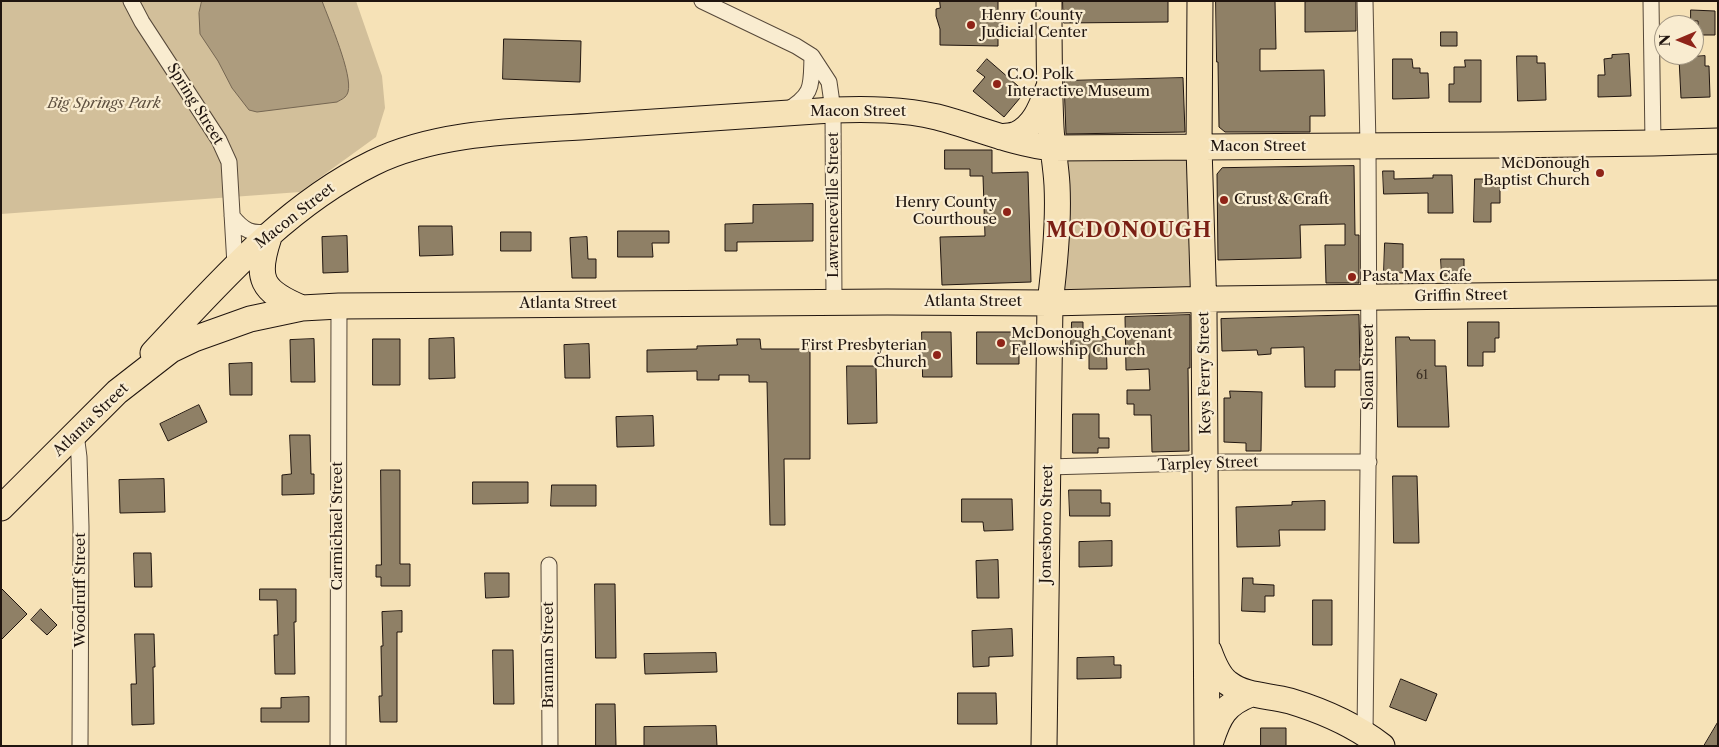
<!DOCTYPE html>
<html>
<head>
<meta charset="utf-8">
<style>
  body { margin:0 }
  #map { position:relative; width:1719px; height:747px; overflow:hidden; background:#f6e2b7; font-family:"Libre Caslon Text",serif }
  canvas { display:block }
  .frame { position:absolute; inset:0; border:2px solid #20150f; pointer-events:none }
  .north { position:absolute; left:1654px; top:15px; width:50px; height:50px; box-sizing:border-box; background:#f9ecd0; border:1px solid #a29683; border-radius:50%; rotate:269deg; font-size:14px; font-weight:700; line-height:20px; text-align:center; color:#20150f }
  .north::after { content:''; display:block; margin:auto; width:18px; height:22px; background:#8f2418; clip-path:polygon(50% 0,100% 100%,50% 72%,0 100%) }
</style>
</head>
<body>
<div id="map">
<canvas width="1719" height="747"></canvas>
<div class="frame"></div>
<div class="north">N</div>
</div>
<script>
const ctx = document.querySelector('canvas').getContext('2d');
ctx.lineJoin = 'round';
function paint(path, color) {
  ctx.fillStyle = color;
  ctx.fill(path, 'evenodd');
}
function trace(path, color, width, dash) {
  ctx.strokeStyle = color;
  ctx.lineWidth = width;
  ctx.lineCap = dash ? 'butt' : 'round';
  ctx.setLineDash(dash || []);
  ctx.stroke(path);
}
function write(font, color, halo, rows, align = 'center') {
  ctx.font = font + ' "Libre Caslon Text",serif';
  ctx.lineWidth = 4.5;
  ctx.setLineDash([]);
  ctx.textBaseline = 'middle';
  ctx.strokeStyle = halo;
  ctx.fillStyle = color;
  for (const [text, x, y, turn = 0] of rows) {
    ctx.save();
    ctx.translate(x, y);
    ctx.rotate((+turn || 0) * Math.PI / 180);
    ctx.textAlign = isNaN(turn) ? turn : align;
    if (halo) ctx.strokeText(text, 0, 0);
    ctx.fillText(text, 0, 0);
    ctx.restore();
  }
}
paint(new Path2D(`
  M1,1H356L382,76L385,108L376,137L300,192L1,214Z
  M1199,147L1204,299L1050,303L1053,148Z`), '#d2bf9a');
const water = new Path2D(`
  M202,1H322C329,20 353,75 348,92C346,98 342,99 337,102L257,112L249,110L232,88L218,61L200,34L199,13Z`);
paint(water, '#ad9c7e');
trace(water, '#756652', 1);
const building = new Path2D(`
  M940,1H998V21H1003V35L998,37V46L940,45V29L936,16V9L940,8Z
  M1063,1H1168V22L1064,23Z
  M1216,1H1275L1276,49H1260V71L1324,70L1325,116H1310V132H1225L1219,127L1218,62H1217Z
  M1328,1H1356V31L1305,32V2Z
  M1691,10L1715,11V35H1698V21H1691Z
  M1441,32H1457V46H1441Z
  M504,39L581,41L580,82L503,79Z
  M1629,54L1631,96L1598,97V75H1605L1604,59L1612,58V55Z
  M1517,56H1537V63H1545L1546,100L1518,101Z
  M1705,56V66H1709L1710,97L1681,98L1679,58Z
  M987,59L1025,92L1004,117L973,91L985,77L977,71Z
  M1393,59H1412L1413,68H1420V73H1428L1429,98L1393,99Z
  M1465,60H1481V102H1449V84H1454V67H1465Z
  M1183,78L1185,132L1066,134L1064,81Z
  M945,150H992V173L1028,172L1031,282L942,285L940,237L985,236L983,176H970V169H945Z
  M1354,166L1355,235H1359V283H1326L1325,245H1345V224L1300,225L1301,258L1218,260L1217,174L1222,168Z
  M1383,171H1394V179L1433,178V175H1452L1453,213H1428V193L1384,194Z
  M1475,179H1500V203H1491V222H1474Z
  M813,204V241L737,242V251H725V224L753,223V205Z
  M419,226H452L453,255L420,256Z
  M618,231H669V243H652L653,257H618Z
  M501,232H531V251H501Z
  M347,236L348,272L323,273L322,237Z
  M587,237L588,259H596V278H572L570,238Z
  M1385,243L1403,244V273L1384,272Z
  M1441,259H1464V276H1442Z
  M1190,315V368H1188L1189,451L1152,452L1151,415H1134V404H1127V390H1150L1149,369L1126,370L1125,317Z
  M1359,315L1360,370H1335V387H1305L1304,347L1271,348V354L1258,355L1257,350L1222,351L1221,319Z
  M1072,322H1083V336L1106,337L1107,369H1089V350L1071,349Z
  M1468,322H1499V338H1495V352H1483V366H1468Z
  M922,332H951L952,377H923Z
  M977,332H1025V354H1019V364H977Z
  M1396,337H1409L1410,340H1435V366H1446L1449,427H1398Z
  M454,338L455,378L429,379V339Z
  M314,339L315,382H291L290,340Z
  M373,339H400V385H373Z
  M737,339H760L761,349H810V459H784L785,525H770L767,382H749V375H719V380H697V371L647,372V350L697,349V346L737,345Z
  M589,344L590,378H565L564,345Z
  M252,363V395H230L229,364Z
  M847,366H876L877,423L848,424Z
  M1230,391L1262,392L1261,451H1246V443L1224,442V398H1230Z
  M199,405L207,422L168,441L160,424Z
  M1073,414H1099V438H1109V448H1098V453H1073Z
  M653,416L654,446L617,447L616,417Z
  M290,435H310L311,474H314V494L282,495V475L291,474Z
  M381,470H400V564H410V586H381V577H376V565H381Z
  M1393,476H1417L1419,543H1394Z
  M164,479L165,512L120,513L119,480Z
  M473,482H528V503L473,504Z
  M552,485H596V506H551Z
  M1069,490H1101V503H1110V516H1070Z
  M962,499H1012L1013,530L984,531L983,522H962Z
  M1325,501V530H1279L1280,546L1237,547L1236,507L1292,505V502Z
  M1112,541V566L1079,567V542Z
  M134,553H151L152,587H135Z
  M998,560L999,598H977L976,561Z
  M485,573H509V597L486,598Z
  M1243,578H1253V584L1274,585V596H1265V612L1242,611Z
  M595,584H615L616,658H596Z
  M1,588L27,614L1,640Z
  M260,589H296V622H294L295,674H275L274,635H278L277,600H260Z
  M1313,600H1332V645H1313Z
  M41,609L57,625L47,635L31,620Z
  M402,611V632H397V722H380L379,696H382L381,646H383L382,612Z
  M1012,629L1013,656L989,657V666L973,667L972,631Z
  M135,634H154L155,667H153L154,724L132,725L131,684H136Z
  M493,650H513L514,704H494Z
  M716,653L717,672L645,674L644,654Z
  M1114,657V665H1121V678L1077,679V658Z
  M1401,679L1437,694L1426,721L1390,707Z
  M958,693H996L997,724H958Z
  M309,697V722H261V708H281V698Z
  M596,704H615L616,746H596Z
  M1718,722V746H1704Z
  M716,726L717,746H644V727Z
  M1261,728H1286V746H1261Z`);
paint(building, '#8f8066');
trace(building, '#20150f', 1);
const street = new Path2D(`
  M131,1L142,22L219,140L229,162L235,265
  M702,1L796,46L812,56L829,82L833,110L834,303
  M1651,1L1653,143
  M786,111C814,94 811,86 812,56
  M232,216C244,231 252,235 271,231
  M76,434L79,457L81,527L80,746
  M1048,467L1227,462H1369
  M549,565L550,746
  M1365,733L1369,379L1368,146L1365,1
  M338,746L339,306`);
const primary = new Path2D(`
  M1200,1L1199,147L1204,312L1207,746
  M1001,137C1005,136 1012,136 1017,134C1035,125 1041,107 1048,89
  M269,237C255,279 261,291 302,308
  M153,353C219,283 285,206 373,163C438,131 523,131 594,126C673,121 753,115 833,110C868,109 903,109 937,117C976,127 1013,144 1053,148L1503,145L1653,143L1718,141
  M1,508L117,392L171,350L194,339L250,319L302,308L339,306L483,305L887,302L1050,303L1218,299L1718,293
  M1209,651C1213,662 1218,676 1228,683C1246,697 1269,695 1290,701C1323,711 1355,725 1382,746
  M1211,741C1219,716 1225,704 1251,694
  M1044,746L1050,303C1055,263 1059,224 1057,185C1056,165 1052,147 1051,127C1049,85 1049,43 1049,1`);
trace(street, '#564839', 17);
trace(primary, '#20150f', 27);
trace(street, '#f9ecd0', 15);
trace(primary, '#f6e2b7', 25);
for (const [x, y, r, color] of [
  [971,25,5,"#8f2418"],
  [997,84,5,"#8f2418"],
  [1600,173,5,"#8f2418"],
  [1224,200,5,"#8f2418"],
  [1007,212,5,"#8f2418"],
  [1352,277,5,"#8f2418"],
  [1001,343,5,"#8f2418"],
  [937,355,5,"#8f2418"]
]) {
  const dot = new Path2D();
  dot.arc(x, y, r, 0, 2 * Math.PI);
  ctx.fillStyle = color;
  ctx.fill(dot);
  trace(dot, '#f9ecd0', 2);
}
write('12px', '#3c3025', null, [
  ["61",1422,376]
]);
write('15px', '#20150f', '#f9ecd0', [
  ["Henry County",981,16],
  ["Judicial Center",981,33],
  ["C.O. Polk",1007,75],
  ["Interactive Museum",1007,92],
  ["McDonough",1590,164,"right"],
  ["Baptist Church",1590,181,"right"],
  ["Crust & Craft",1234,200],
  ["Henry County",997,203,"right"],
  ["Courthouse",997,220,"right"],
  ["Pasta Max Cafe",1362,277],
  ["McDonough Covenant",1011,334],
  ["Fellowship Church",1011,351],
  ["First Presbyterian",927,346,"right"],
  ["Church",927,363,"right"]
], 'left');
write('italic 15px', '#5e5040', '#f9ecd0', [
  ["Big Springs Park",104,104]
]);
write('15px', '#20150f', '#f9ecd0', [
  ["Spring Street",195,104,58],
  ["Macon Street",858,112],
  ["Macon Street",1258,147],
  ["Lawrenceville Street",834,205,-90],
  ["Macon Street",295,216,-38],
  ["Griffin Street",1461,296,-1],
  ["Atlanta Street",973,302],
  ["Atlanta Street",568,304],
  ["Sloan Street",1369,367,-90],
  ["Keys Ferry Street",1205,373,-91],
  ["Atlanta Street",91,420,-44],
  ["Tarpley Street",1208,464,-2],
  ["Jonesboro Street",1047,524,-89],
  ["Carmichael Street",338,526,-90],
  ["Woodruff Street",81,590,-90],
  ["Brannan Street",549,655,-90]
]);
ctx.letterSpacing = '1px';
write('bold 20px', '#7a1f14', '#f9ecd0', [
  ["MCDONOUGH",1129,231]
]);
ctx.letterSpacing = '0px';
</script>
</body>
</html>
